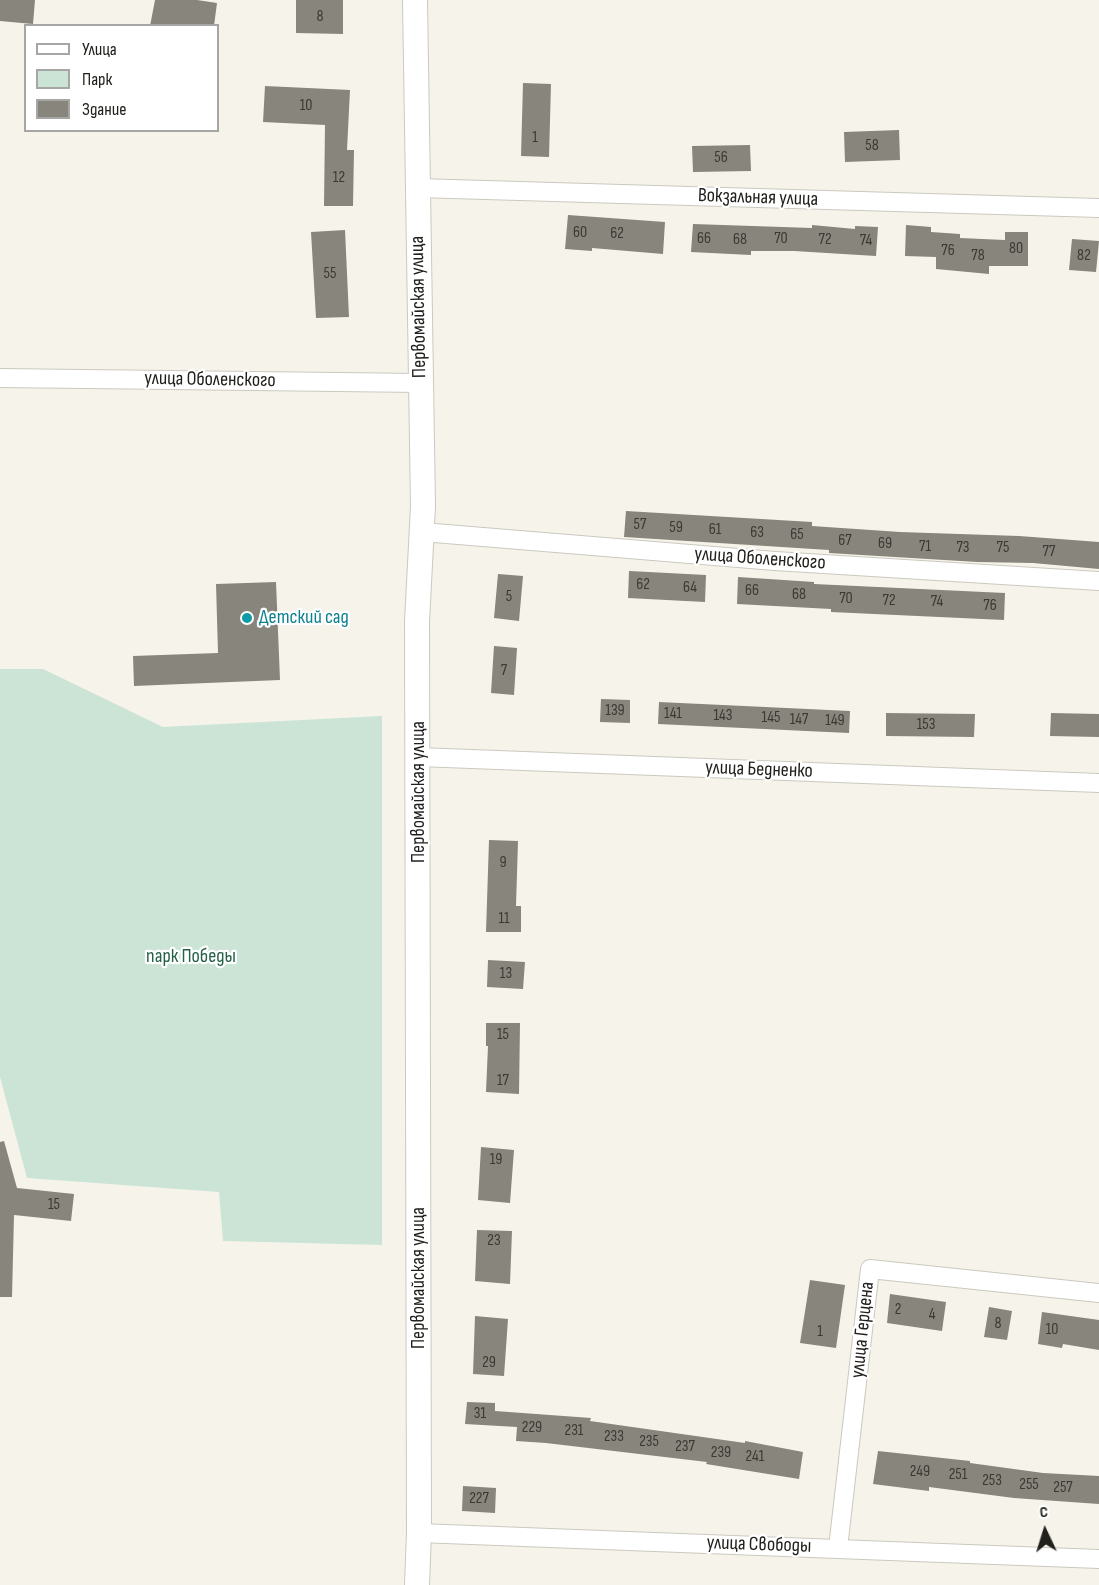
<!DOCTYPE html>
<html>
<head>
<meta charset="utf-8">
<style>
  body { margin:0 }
  #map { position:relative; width:1099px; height:1585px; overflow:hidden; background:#f6f4ea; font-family:"Sofia Sans Condensed",sans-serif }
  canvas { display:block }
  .legend { position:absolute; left:24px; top:24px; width:195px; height:108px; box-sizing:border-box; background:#fff; border:2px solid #a6a6a4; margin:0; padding:8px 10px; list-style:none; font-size:18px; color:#21201c }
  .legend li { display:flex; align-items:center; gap:12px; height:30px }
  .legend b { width:30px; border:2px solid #a6a6a4 }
  .north { position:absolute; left:1015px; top:1501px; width:60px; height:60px; -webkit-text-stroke:4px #fff; paint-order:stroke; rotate:356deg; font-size:16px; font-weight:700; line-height:24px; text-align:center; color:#21201c }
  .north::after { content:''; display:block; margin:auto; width:21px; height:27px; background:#21201c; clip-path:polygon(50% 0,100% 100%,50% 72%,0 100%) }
</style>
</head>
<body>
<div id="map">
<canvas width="1099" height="1585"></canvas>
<ul class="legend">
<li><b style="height:8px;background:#fff"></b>Улица</li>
<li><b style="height:16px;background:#cbe4d6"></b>Парк</li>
<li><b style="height:16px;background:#87857c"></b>Здание</li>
</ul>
<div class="north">С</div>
</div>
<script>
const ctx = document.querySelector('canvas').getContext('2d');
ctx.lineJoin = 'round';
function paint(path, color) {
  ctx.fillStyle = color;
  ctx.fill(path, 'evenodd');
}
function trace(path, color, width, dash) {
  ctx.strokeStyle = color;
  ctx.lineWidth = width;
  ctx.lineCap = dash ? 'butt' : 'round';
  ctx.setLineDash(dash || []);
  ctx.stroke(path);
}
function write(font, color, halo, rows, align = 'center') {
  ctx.font = font + ' "Sofia Sans Condensed",sans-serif';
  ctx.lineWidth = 4.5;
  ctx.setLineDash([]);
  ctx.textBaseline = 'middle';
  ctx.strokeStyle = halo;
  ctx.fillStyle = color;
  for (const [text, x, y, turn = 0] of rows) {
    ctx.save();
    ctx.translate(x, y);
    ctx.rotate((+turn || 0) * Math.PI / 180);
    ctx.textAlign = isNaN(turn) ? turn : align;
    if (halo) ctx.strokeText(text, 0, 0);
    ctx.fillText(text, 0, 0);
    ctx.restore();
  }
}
paint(new Path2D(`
  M0,669H43L163,727L382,716V1245L223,1241L219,1192L27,1178L0,1077Z`), '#cbe4d6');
paint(new Path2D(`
  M0,0H35L33,24L0,21Z
  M155,0H197L217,3L214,26H150Z
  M296,0H343V34L296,33Z
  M523,83L551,84L549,157L521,156Z
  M265,86L350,90L347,150H354L353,206H324L325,125L263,122Z
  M899,130L900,160L845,162L844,132Z
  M750,145L751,171L693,172L692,146Z
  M568,215L665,222L663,254L592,248V251L565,249Z
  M693,224L812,228V225L855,229V226L878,227L876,256L794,251H751V255L691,252Z
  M906,225L931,227V232L960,234V238L1005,240V232H1028V266H989V274L936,269V257L905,256Z
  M345,230L349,317L316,318L311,232Z
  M1072,239L1099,241L1096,272L1069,270Z
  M626,511L812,522V526L900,532L1019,536L1099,542V569L1033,563L977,562L829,553V550L624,537Z
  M629,571L706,575L705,602L628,598Z
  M498,574L523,576L519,621L494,618Z
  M738,577L814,582V584L1005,593L1004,620L831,612V609L737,604Z
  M276,582L280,680L134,686L133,656L218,653L216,584Z
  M494,646L517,648L514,695L491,693Z
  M601,699L630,700V723L600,722Z
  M659,702L850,711L849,733L658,724Z
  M886,713L975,714L974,737L886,736Z
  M1051,713L1099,714V737L1050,736Z
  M489,840L518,841L516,906H521V932H486Z
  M488,960L525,962L523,989L487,987Z
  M486,1023H520L519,1094L486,1092L488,1046H486Z
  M4,1141L17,1188L74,1194L71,1221L14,1215L12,1297H0V1142Z
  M481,1147L514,1150L510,1203L478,1200Z
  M477,1230L512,1231L510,1284L475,1281Z
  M810,1280L845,1285L836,1348L800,1343Z
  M890,1294L946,1302L942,1331L887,1323Z
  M989,1307L1012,1311L1007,1340L984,1337Z
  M1042,1312L1099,1320V1350L1063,1344L1062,1348L1038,1344Z
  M475,1316L508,1319L504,1376L473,1374Z
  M467,1402L495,1403V1411L591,1418L590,1421L745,1443V1441L803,1452L799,1479L706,1464L707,1462L546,1443L516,1441L517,1427L465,1424Z
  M878,1451L970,1461V1463L1043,1473L1099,1476V1504L1014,1498L929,1487V1491L873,1484Z
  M463,1486L496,1488L495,1513L462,1511Z`), '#87857c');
const minor = new Path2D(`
  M417,188L1099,208
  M0,378L421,383
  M422,532L775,561L1099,581
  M419,757L1099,783
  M419,1533L1099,1559
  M838,1548L870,1269L1099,1293`);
const secondary = new Path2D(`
  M415,0L423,506L417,622L419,1533L417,1585`);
trace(minor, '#cbc9bf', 20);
trace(secondary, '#cbc9bf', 26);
trace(minor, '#fff', 18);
trace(secondary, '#fff', 24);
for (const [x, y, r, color] of [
  [247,618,6,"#0f9aa8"]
]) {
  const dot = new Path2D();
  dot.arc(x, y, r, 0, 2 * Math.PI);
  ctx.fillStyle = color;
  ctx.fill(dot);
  trace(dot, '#fff', 2);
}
write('16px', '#3a3934', null, [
  ["8",320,17],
  ["10",306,106],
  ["1",535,138],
  ["58",872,146],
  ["56",721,158],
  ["12",339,178],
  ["60",580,233],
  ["62",617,234],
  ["66",704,239],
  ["70",781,239],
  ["68",740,240],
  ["72",825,240],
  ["74",866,241],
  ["80",1016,249],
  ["76",948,251],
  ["78",978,256],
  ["82",1084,256],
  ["55",330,274],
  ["57",640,525],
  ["59",676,528],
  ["61",715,530],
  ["63",757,533],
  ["65",797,535],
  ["67",845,541],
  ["69",885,544],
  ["71",925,547],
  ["73",963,548],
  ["75",1003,548],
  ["77",1049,552],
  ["62",643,585],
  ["64",690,588],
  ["66",752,591],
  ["68",799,595],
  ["5",509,597],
  ["70",846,599],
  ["72",889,601],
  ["74",937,602],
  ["76",990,606],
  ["7",504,671],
  ["139",615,711],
  ["141",673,714],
  ["143",723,716],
  ["145",771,718],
  ["147",799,720],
  ["149",835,721],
  ["153",926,725],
  ["9",503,863],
  ["11",504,919],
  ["13",506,974],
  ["15",503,1035],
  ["17",503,1081],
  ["19",496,1160],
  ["15",54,1205],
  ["23",494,1241],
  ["2",898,1310],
  ["4",932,1315],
  ["8",998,1324],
  ["10",1052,1330],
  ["1",820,1332],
  ["29",489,1363],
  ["31",480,1414],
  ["229",532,1428],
  ["231",574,1431],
  ["233",614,1437],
  ["235",649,1442],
  ["237",685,1447],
  ["239",721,1453],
  ["241",755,1457],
  ["249",920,1472],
  ["251",958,1475],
  ["253",992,1481],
  ["255",1029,1485],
  ["257",1063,1488],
  ["227",479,1499]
]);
write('20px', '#21201c', '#fff', [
  ["Вокзальная улица",758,198,2],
  ["Первомайская улица",419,307,-91],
  ["улица Оболенского",210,380,1],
  ["улица Оболенского",760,559,4],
  ["улица Бедненко",759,770,2],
  ["Первомайская улица",419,792,-90],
  ["Первомайская улица",419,1278,-90],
  ["улица Герцена",863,1330,-84],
  ["улица Свободы",759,1545,2]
]);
write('20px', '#0d838f', '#fff', [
  ["Детский сад",259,618]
], 'left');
write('20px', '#256146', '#fff', [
  ["парк Победы",191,957]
]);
</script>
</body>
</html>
